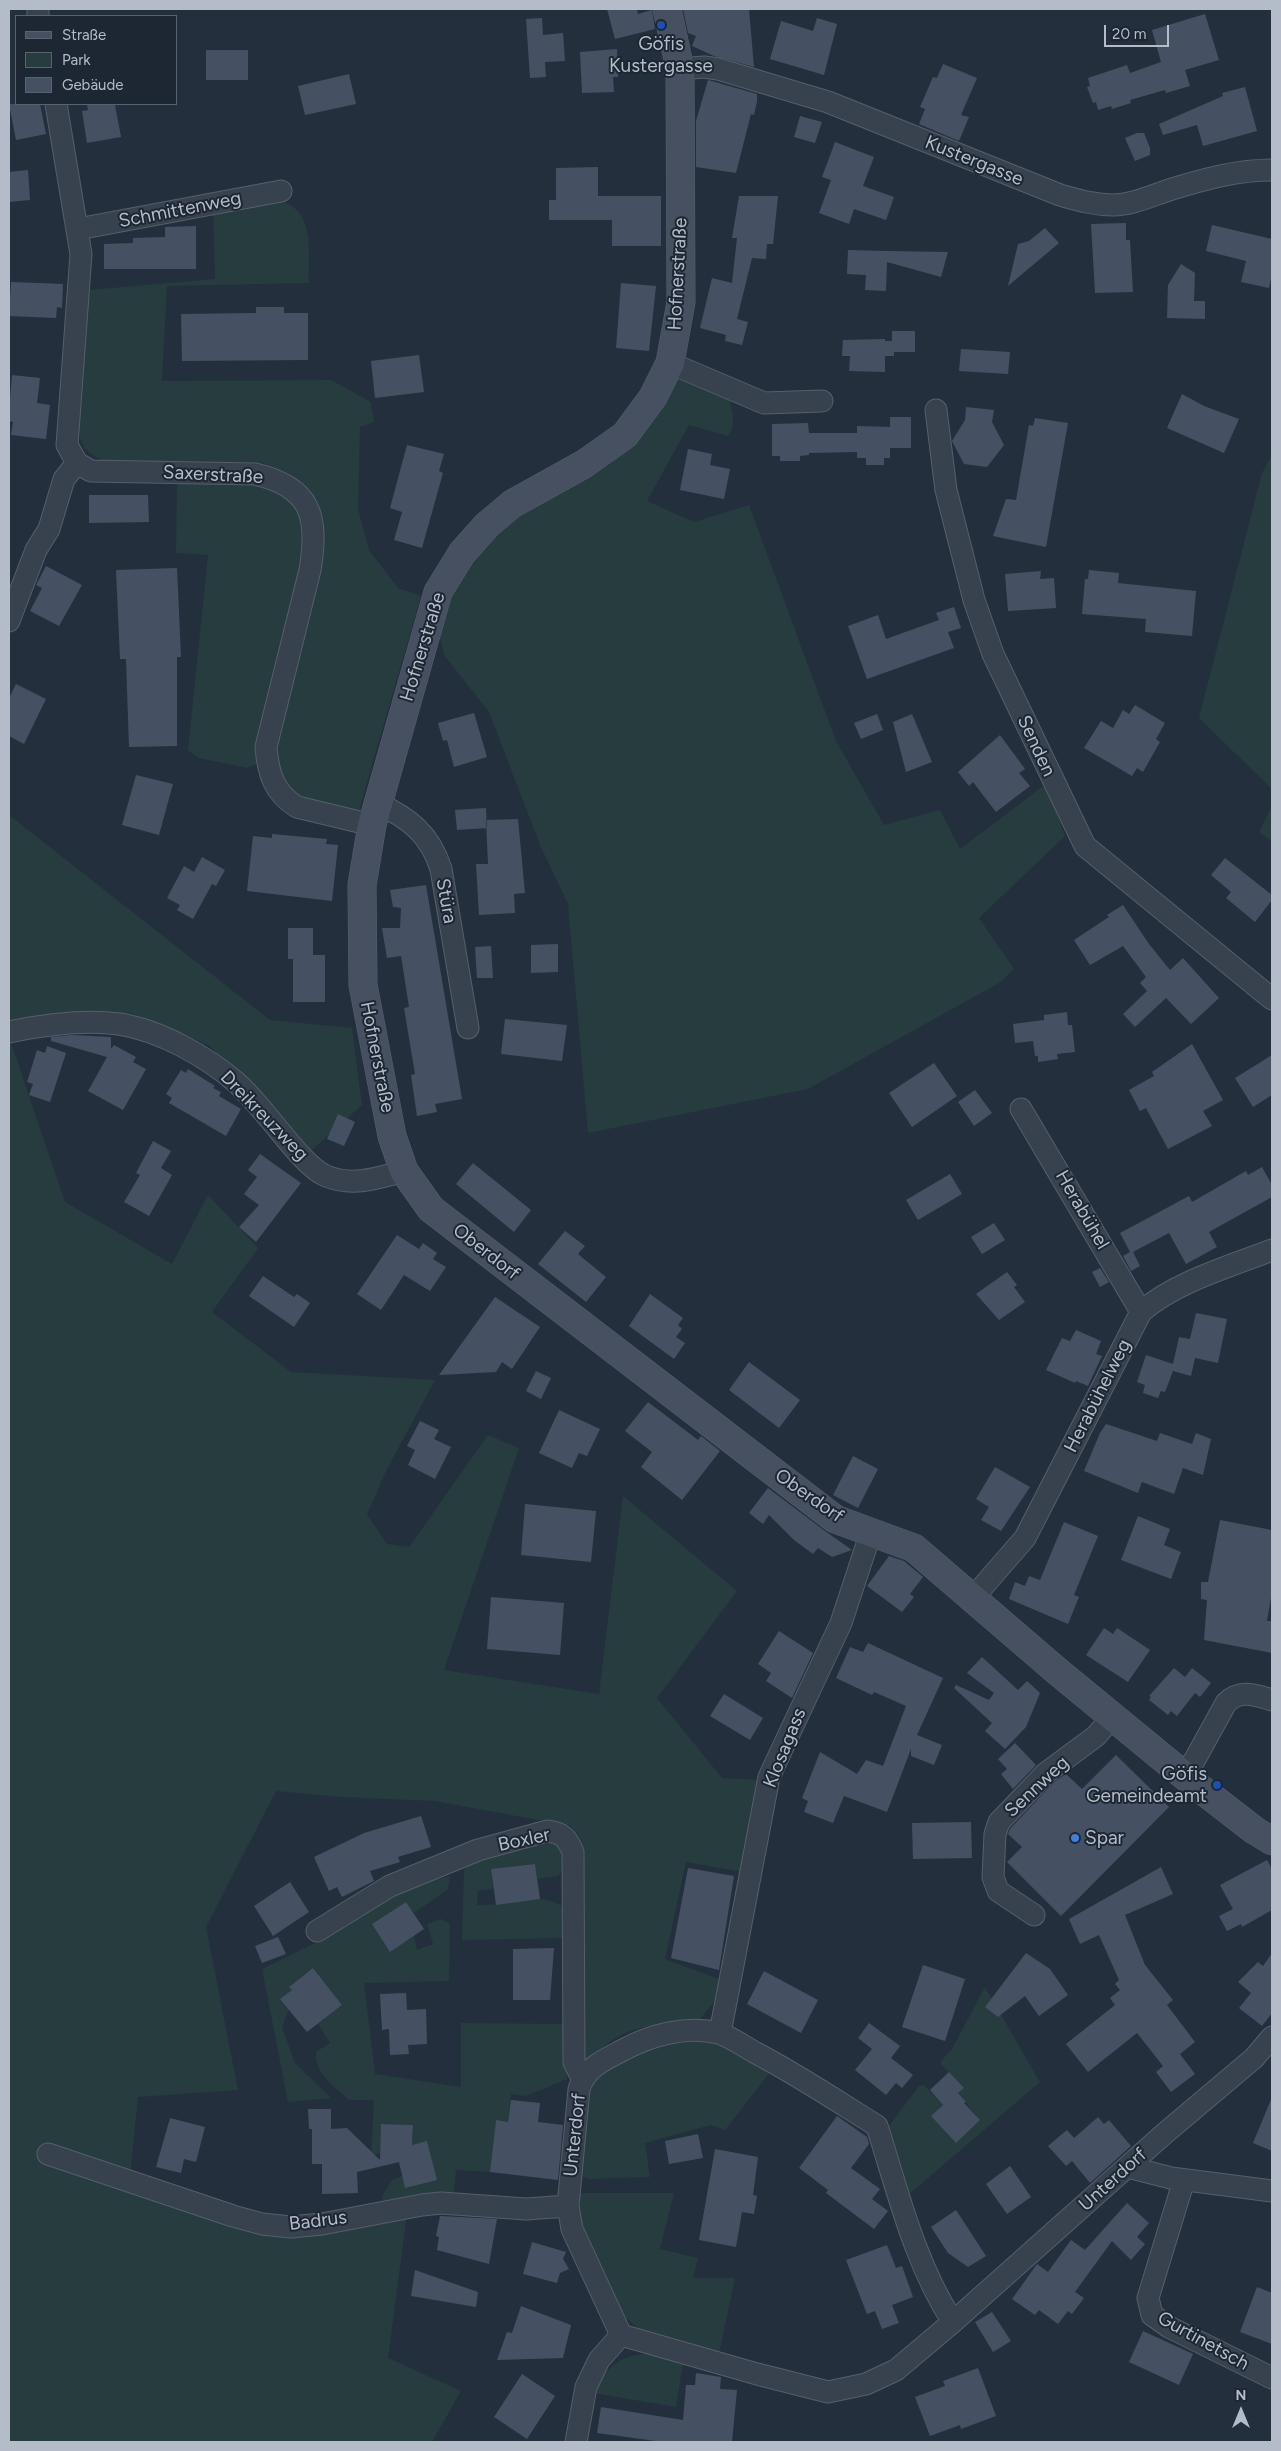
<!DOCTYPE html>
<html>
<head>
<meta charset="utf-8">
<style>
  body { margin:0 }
  #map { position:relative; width:1281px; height:2451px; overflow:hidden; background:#242f3e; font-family:Figtree,sans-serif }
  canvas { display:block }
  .frame { position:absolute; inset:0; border:10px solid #b4bcc9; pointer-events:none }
  .legend { position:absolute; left:15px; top:15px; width:162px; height:90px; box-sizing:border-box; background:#1d2633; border:1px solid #59626f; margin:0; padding:6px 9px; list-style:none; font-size:15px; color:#b4bcc9 }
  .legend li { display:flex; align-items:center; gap:10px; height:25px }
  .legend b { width:25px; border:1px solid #59626f }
  .north { position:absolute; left:1216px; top:2386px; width:50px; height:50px; -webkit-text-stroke:4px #1d2633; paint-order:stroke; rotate:0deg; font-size:14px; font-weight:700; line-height:20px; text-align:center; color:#b4bcc9 }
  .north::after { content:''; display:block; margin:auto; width:18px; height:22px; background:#b4bcc9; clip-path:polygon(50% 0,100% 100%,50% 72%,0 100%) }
  .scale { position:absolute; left:1104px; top:25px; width:65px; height:22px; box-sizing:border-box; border:2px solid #b4bcc9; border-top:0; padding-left:6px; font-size:15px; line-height:18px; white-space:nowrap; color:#b4bcc9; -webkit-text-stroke:4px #1d2633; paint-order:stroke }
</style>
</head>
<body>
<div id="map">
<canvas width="1281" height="2451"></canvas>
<div class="frame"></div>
<ul class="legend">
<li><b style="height:6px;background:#465061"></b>Straße</li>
<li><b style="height:14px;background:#263c3f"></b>Park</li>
<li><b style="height:14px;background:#455162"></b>Gebäude</li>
</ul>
<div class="north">N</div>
<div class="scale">20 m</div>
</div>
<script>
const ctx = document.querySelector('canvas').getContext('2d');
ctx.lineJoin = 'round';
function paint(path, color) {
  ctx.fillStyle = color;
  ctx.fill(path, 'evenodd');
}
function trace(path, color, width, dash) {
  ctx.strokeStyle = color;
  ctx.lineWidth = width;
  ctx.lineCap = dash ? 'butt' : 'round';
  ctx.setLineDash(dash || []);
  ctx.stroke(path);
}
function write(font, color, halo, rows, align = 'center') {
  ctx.font = font + ' Figtree,sans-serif';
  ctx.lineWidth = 4;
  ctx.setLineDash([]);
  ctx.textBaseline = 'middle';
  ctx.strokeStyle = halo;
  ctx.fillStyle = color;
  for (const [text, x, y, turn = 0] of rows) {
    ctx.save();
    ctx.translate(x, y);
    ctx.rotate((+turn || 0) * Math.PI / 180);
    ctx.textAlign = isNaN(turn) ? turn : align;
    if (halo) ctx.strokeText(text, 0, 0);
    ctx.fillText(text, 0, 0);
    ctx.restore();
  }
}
paint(new Path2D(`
  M276,200C317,208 308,251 309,283L167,286L162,381L331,380L371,402L374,422L360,427L358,509L369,550L398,588L421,596L359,810L354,813L304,803L278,775L274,755L314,499C300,477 288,472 263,463L103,460C87,453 81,448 79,431L89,290L215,279L213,210Z
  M677,377L729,398C732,411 737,425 728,436L689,425L647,501L694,522L749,505L836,741L884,825L940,810L960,849L1046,784L1065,836L979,918L1014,969L999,983L808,1089L588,1133L568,904L540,845L489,712L444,655L437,625L454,586L492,533Z
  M1272,455V789L1199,718L1262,473Z
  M177,481L257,483L280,491L294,506L304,527L305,556L257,746V764L247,768L199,758L188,750L208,555L176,553Z
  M1272,805V842L1259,832Z
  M9,815L270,1020L352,1028L362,1105L304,1157L210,1046L130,1013L9,1020Z
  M9,1037L65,1202L172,1264L208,1195L258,1248L212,1312L291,1372L435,1380L387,1469L367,1514L387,1544L409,1547L488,1435L519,1448L444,1670L599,1694L623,1496L737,1591L657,1698L722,1778L762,1780L743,1872L686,1862L665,1959L721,1980L714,2002L700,2019C677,2023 651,2023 628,2032C612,2038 600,2050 587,2060L581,2059L579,2054L580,1838L571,1826L435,1801L342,1797L276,1791L206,1927L238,2090L138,2097L130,2176L290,2231L407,2214L388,2358L461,2391L432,2442H9Z
  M545,1840L554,1842L561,1847L562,1871L558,1876L537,1879L535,1864L491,1869L493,1889L478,1891L477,1905C505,1907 540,1890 564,1907L565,1938L462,1940L464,1870L469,1863Z
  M450,1876L448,1889L414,1913L406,1902L372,1924L390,1951L414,1936L417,1950L433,1944L427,1924L441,1919L450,1924L449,1981L364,1983L375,2074L461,2087V2023L565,2024L567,2079L526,2096L511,2094L508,2122L496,2121L490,2172L456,2170L453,2198L385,2202L381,2198L392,2180L402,2176L437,2180L427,2142L412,2145L413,2125L382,2124L380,2153L371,2156L374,2100H349C335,2087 313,2072 316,2052L330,2043L318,2024L342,2005L313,1968L290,1986L292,1990L281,1999L289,2009L282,2027L295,2063L331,2098L288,2102L262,1969L323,1939L392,1889Z
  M985,1987L1040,2082L907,2196L886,2130L919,2086L924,2085L943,2105L931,2116L955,2142L980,2120L958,2093L963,2088L941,2064V2061L952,2049Z
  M700,2038L728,2048L772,2070L725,2130L711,2125L645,2143L650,2177L589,2179L581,2176L589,2089L602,2070L644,2047Z
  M578,2193H674L660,2249L698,2258L693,2278H735L719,2354L639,2329L621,2314L583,2227Z
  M651,2353L683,2362L676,2407L593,2393C609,2365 617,2356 651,2353Z`), '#263c3f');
paint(new Path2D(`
  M607,9H637L638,14L652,10L655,29L615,39Z
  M683,9H749L754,67L714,56L692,46L696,36L688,33Z
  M1205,14L1219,60L1185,70L1190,86L1166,93L1165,90L1130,100L1131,103L1112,109L1111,106L1098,110L1096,102L1093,103L1087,87L1090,86L1088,78L1127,65L1130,73L1161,62L1152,30Z
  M542,18L543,35L563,33L565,61L545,62L546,77L530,78L526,19Z
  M817,18L837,24L824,75L770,59L781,21L813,31Z
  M617,49L618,77H613L614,92L582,93L580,52Z
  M206,50H248V80H206Z
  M943,64L977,78L961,115L969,117L959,141L919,124L925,109L920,107L933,77L937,78Z
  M349,74L356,104L305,115L298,86Z
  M708,80L757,94V101L754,115L751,114L736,173L696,167V121Z
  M1245,87L1257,131L1203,146L1197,125L1163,135L1159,124L1223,96L1222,93Z
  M9,104H40L46,134L16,140Z
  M87,104L115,105L121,137L87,143L82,111L88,110Z
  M800,116L822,122L815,143L794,137Z
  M1137,133H1144L1150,148V155L1135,161L1125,138Z
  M835,142L874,157L863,186L894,197L886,220L854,209L849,224L819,213L831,180L822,177Z
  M598,167V196H661V246H612V220H549V200H556V168Z
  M28,170L30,200L9,202V172Z
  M739,196H778L773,244H767L766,259L752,258L737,319L748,322L742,345L725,341L726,335L700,328L712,278L732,283L737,238H732Z
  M1126,223V240H1130L1133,292L1095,293L1091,224Z
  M1212,225L1272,239V274L1269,288L1241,282L1246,261L1206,251Z
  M196,226V269H104V244L133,243V238L165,237V227Z
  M1045,228L1059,243L1008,286L1018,244L1029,241Z
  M848,250L887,251L948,252L941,277L887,262L886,291L865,290L866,275L847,274Z
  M1181,264L1195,273L1194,301H1205V319L1167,318L1168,285Z
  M11,282L63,284L62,308L57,307L56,318L9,316Z
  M621,283L656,286L649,351L616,348Z
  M256,307H284V313H308V360L182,361L181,314L256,313Z
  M892,331H915V352H894V356H885V372L849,371L850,356H842L843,340L885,339V341H892Z
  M961,349L1010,352L1008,374L959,371Z
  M419,355L424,392L375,398L371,361Z
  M12,375L40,378L37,403L50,405L46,439L11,435L13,422L9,421V410Z
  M1182,394L1204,406L1239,419L1224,453L1167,428Z
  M966,407L994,410L992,422L1004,445L987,467L964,464L952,441L965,420Z
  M890,417H911V448H890V458H884V465H866V458H857V452L809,453V455L800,456V461H780V456H772V424L808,423L809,433H857V426L890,427Z
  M1035,418L1068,423L1046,547L993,536L1006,499L1016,500L1029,425L1033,426Z
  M407,445L444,454L439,471L443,473L422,548L394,540L402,512L390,508Z
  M688,449L712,454L710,465L730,469L724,499L680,490Z
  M89,495H148L149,522L89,523Z
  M46,566L82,585L59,626L30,611L42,588L36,585Z
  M177,568L181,657H177V746L129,747L126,659H120L116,570Z
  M1089,570L1119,573L1118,583L1196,591L1192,636L1145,632L1146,619L1082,614L1085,579H1088Z
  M1041,571L1040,579L1054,578L1056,608L1008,611L1005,574Z
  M954,607L961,628L948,632L954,648L867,679L848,626L878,615L886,639L939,620L936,613Z
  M16,684L46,699L24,744L9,736V698Z
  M1135,705L1165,723L1156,739L1160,742L1143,772L1137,768L1132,776L1084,748L1101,721L1113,728L1123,710L1129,714Z
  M474,713L487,757L454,767L447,740L443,741L438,723Z
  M877,714L883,730L861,739L854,723Z
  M912,714L932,762L906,772L893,722Z
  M1000,735L1025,769L1019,773L1030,786L996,812L973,782L969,786L958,772Z
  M136,775L173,784L159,835L122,825Z
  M486,808L487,828L457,830L455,810Z
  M518,819L525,893L514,894L515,913L479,915L476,864H488L486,820Z
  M272,834L327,839L326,844L338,845L332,901L247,891L253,836L272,838Z
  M202,857L225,870L216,886L212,884L193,919L177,910L180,905L167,898L184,866L194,872Z
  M1225,858L1272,895V900L1255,922L1226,898L1231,892L1211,875Z
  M426,885L462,1099L435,1104L437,1112L417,1116L411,1075L415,1074L404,1008L409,1007L401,956L387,958L382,928H400L401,908L393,907L390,890Z
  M1123,905L1149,944L1170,970L1183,958L1219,998L1191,1024L1166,998L1135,1027L1123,1014L1147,991L1140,983L1146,977L1123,946L1090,965L1074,940L1109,917L1107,915Z
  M288,928H313V955H325V1002H293V959H288Z
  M558,944V972L531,973V945Z
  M491,946L493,978H477L475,947Z
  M1067,1012L1068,1025H1072L1075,1052L1057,1054L1058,1059L1038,1062V1056H1035L1033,1041L1015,1043L1013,1024L1044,1020V1015Z
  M505,1019L567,1025L562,1061L501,1054Z
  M72,1035L111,1037V1049L114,1045L136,1057L133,1062L146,1069L123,1110L88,1091L107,1057L51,1041V1037Z
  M1192,1044L1223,1100L1203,1111L1212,1126L1168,1149L1146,1108L1140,1111L1129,1090L1154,1076L1152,1072Z
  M47,1046L66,1053L50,1102L29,1095L33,1084L27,1082L37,1050L45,1053Z
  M1272,1055V1095L1253,1107L1235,1078Z
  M934,1063L957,1096L912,1127L889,1093Z
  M188,1069L215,1086L213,1088L221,1092L219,1096L241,1109L226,1136L169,1103L172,1098L166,1094L181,1070L186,1073Z
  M975,1090L992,1113L974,1126L958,1102Z
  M338,1114L355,1122L344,1146L327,1139Z
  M153,1141L171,1151L161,1168L172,1175L149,1216L124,1202L140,1175L136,1173Z
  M260,1154L301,1183L256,1242L239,1227L259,1205L244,1194L257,1177L248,1170Z
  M473,1163L531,1210L514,1232L456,1184Z
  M1262,1167L1272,1185V1197L1209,1232L1217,1247L1186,1264L1169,1233L1133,1252L1140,1266L1131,1271L1123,1256L1130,1252L1120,1233L1189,1196L1192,1202L1246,1171L1248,1175Z
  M950,1174L962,1194L918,1220L906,1200Z
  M994,1223L1005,1240L982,1254L971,1237Z
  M565,1231L585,1246L578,1254L606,1277L586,1302L538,1264Z
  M397,1235L419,1249L423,1243L437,1253L433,1259L446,1267L430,1291L404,1275L381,1310L357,1294Z
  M1100,1268L1109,1282L1100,1287L1092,1272Z
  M1007,1272L1017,1285L1014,1287L1025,1302L999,1320L976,1294Z
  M263,1276L294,1297L297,1294L310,1303L294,1327L249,1296Z
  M650,1294L683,1318L678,1325L682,1329L676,1337L685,1343L674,1359L629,1326Z
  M495,1297L540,1327L512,1369L502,1362L496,1372L439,1375Z
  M1196,1313L1227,1319L1218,1363L1195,1358L1191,1376L1173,1371L1165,1392L1161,1391L1158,1398L1143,1393L1145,1385L1137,1382L1146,1355L1173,1364L1179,1337L1190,1339Z
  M1076,1330L1101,1341L1096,1354L1102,1356L1088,1386L1076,1381L1075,1383L1046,1370L1062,1338L1070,1341Z
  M749,1362L800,1400L779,1428L729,1390Z
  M536,1371L551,1378L541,1399L526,1391Z
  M648,1402L698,1440L701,1436L720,1451L682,1500L641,1467L652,1452L625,1431Z
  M559,1410L600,1429L587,1456L579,1453L572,1468L539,1453Z
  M420,1421L439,1430L434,1439L451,1447L435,1479L408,1465L415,1450L407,1446Z
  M1106,1424L1157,1441L1160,1433L1192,1444L1196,1433L1211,1439L1203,1475L1183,1468L1174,1494L1142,1482L1138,1493L1084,1471L1100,1433Z
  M853,1456L878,1469L858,1508L833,1495Z
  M995,1467L1030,1487L1001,1531L981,1520L989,1507L976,1499Z
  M768,1488L825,1531L852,1550L832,1557L818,1548L813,1554L794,1540L769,1515L763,1524L749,1513Z
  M525,1504L596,1511L591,1562L521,1555Z
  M1138,1516L1170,1529L1164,1545L1181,1552L1171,1579L1121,1560Z
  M1220,1520L1272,1530V1592L1267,1621H1272V1653L1204,1640L1207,1600L1201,1599V1582H1208Z
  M1064,1522L1098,1536L1074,1595L1079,1597L1068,1624L1009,1599L1015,1582L1025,1586L1029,1576L1040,1580Z
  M889,1556L904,1561L923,1577L910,1594L914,1597L902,1612L867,1586Z
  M491,1597L564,1603L560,1655L487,1649Z
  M1104,1628L1113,1634L1117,1628L1150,1650L1128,1682L1086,1655Z
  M779,1631L813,1653L792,1698L766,1681L771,1673L758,1664Z
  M868,1643L943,1678L917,1735L942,1745L934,1765L911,1756V1749L887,1812L844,1796L833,1823L804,1812L808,1801L802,1798L820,1752L857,1774L866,1760L883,1766L906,1706L874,1692L872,1695L836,1678L850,1647L863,1652Z
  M982,1657L1018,1690L1027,1681L1040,1693L1026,1727L1005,1749L985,1731L992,1723L954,1688L956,1685L989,1700L994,1693L967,1673Z
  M1174,1668L1185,1677L1192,1668L1211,1683L1200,1697L1195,1693L1177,1716L1171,1711L1168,1715L1149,1700L1151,1697L1149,1696Z
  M724,1694L763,1718L750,1740L710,1716Z
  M1015,1743L1036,1765L1013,1789L1001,1774L1007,1769L998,1759Z
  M1116,1755L1169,1807L1061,1916L1007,1862L1022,1847L1008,1834L1010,1829L1054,1782L1066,1774L1082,1789Z
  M421,1816L431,1847L398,1857L400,1862L370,1871L374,1881L342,1897L337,1887L329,1891L314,1857L364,1833Z
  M971,1822L972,1858L913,1859L912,1823Z
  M1267,1860L1272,1869V1910L1242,1927L1241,1924L1227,1931L1219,1916L1233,1909L1220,1885Z
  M535,1864L540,1899L496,1905L491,1869Z
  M1161,1867L1173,1894L1125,1915L1145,1965L1173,2000L1167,2005L1195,2042L1180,2054L1195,2074L1171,2092L1156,2072L1163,2066L1137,2033L1088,2072L1066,2044L1115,2005L1110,1998L1120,1990L1115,1984L1119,1980L1099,1935L1080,1944L1069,1919Z
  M688,1868L734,1876L719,1970L671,1958Z
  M290,1882L309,1912L273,1936L254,1906Z
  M406,1902L424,1929L390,1952L372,1924Z
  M278,1937L286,1954L262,1963L255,1946Z
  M554,1948L550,2000H513V1949Z
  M1026,1953L1050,1969L1068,1995L1039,2016L1025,1996L998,2017L985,2007Z
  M1272,1953V2013L1262,2026L1239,2008L1251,1993L1238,1982L1258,1962L1263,1966Z
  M923,1965L965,1979L945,2041L902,2027Z
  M313,1968L342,2005L307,2032L280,1999L292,1990L289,1987Z
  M764,1971L818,2000L801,2033L747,2004Z
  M406,1993L407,2010L426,2009L427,2044L408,2045L409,2054L390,2055L389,2029L382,2030L380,1994Z
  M869,2023L900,2046L891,2058L913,2075L902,2088L896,2083L886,2095L855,2070L872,2049L858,2038Z
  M949,2072L964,2088L958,2093L966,2102L964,2103L980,2120L956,2143L931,2116L943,2105L930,2090Z
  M1272,2097V2151L1253,2143Z
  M511,2100L540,2103L538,2122L563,2125L558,2180L490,2172L496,2120L508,2122Z
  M308,2109H331V2129L347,2128L380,2160L381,2124L413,2125L412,2145L427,2141L437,2180L405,2188L399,2162L357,2172L358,2193L322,2194V2164H312V2129H309Z
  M837,2116L867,2137L869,2144L851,2168L880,2189L872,2199L888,2211L874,2229L826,2193L828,2190L799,2168Z
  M1098,2117L1104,2124L1109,2120L1131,2146L1090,2183L1072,2161L1066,2166L1048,2146L1067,2130L1074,2138Z
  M170,2118L205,2127L196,2162L184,2159L181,2173L156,2167Z
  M698,2134L703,2158L669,2164L665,2141Z
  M715,2149L758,2157L753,2195L757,2196L754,2214L742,2212L736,2247L699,2240Z
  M1010,2166L1031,2197L1007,2214L986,2184Z
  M1127,2203L1149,2223L1137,2237L1145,2244L1131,2260L1112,2241L1075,2292L1084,2298L1072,2314L1068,2311L1058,2324L1039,2310L1035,2315L1012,2299L1037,2264L1048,2272L1071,2240L1085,2250Z
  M956,2210L986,2256L968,2267L948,2253L931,2227Z
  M440,2216L497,2219L489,2264L437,2250L439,2237L436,2236Z
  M532,2242L566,2252L563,2259L569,2269L560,2273L557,2283L523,2274Z
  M887,2245L896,2268L902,2266L913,2297L892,2305L899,2323L882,2329L875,2311L867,2314L846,2260Z
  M415,2270L478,2292L476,2307L411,2296Z
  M1257,2287L1272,2293V2344L1240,2332Z
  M521,2306L571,2325L563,2358L497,2360L507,2332L512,2333Z
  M992,2312L1011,2341L993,2352L975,2322Z
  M1143,2331L1193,2354L1179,2385L1129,2362Z
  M978,2368L996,2416L961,2429L960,2425L930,2436L915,2397L945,2386L943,2381Z
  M696,2373L721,2377L720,2389L737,2390L732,2442H663L597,2433L601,2407L683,2420L686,2385H695Z
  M522,2374L555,2396L527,2439L494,2417Z`), '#455162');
const street = new Path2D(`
  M38,9V16
  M680,69L704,67L718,69L828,102L1060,195C1078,200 1094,205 1113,205C1132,205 1153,195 1172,189C1205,179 1237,170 1272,170
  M56,104L81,254L67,445L77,463L91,471L255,474C311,487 319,516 310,570L266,747C268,773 274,793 297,807L372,825
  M78,229L281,191
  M670,363L764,403L822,401
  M936,410L946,490L974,600L993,654L1085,846L1272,999
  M9,621L36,550L49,529L64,479L77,463
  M377,803C409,818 430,834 441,869L468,1028
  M9,1032C43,1025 83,1019 119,1024C159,1030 206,1056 237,1083C248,1093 258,1105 268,1117C282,1133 307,1168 326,1176C353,1187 378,1178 404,1171
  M1021,1109L1141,1312
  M972,1599L1025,1538L1141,1312C1175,1282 1231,1266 1272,1250
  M1182,1774L1194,1761L1226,1703C1240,1689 1255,1695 1272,1700
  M1034,1915L998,1891L993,1877L995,1834L999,1822L1046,1773L1096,1736L1114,1715
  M317,1931L390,1886L478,1850L547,1831C563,1833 567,1838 573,1852L574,2062L582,2078
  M720,2033L769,1777L841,1623L871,1532
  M48,2154L233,2216L262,2224L291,2227L322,2224L422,2205L441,2203L526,2209L568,2206
  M1128,2167L1171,2178L1272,2191
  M1184,2180L1148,2298L1152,2315L1169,2327L1272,2378
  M953,2322C915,2264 898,2192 877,2126C837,2101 798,2075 756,2053C745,2047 731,2037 719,2033C687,2025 651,2035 623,2050C604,2060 586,2067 579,2089L568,2206L572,2229L621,2335L757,2374L828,2392L866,2384L896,2370L953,2322L1164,2134L1254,2058L1272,2037
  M576,2442L586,2387L599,2360L621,2335`);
const secondary = new Path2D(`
  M667,9L680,69L681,302L670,363L653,397L625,435L584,464L512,504L487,525L462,553L438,592L372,825L362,885L363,985L392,1136L404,1171L431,1209L835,1519L914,1548L1057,1671L1192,1782L1254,1830L1272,1841`);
trace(street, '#565f6c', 23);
trace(secondary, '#565f6c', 29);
trace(street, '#38414e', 21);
trace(secondary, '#465061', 28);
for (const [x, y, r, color] of [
  [661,25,5,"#1a4fb4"],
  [1217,1785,5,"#1a4fb4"],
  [1075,1838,5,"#3f7fe0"]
]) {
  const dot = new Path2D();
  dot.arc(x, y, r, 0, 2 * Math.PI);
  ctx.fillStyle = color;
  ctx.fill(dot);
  trace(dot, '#1d2633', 2);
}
write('19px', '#b4bcc9', '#1d2633', [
  ["Göfis",661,44],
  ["Kustergasse",661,66],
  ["Göfis",1207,1774,"right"],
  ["Gemeindeamt",1207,1796,"right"],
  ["Spar",1085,1838,"left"]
]);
write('19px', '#b4bcc9', '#1d2633', [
  ["Kustergasse",974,161,22],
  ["Schmittenweg",180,210,-11],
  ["Hofnerstraße",678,274,-87],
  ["Saxerstraße",213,475,3],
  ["Hofnerstraße",423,647,-73],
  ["Senden",1036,746,65],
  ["Stüra",446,901,80],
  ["Hofnerstraße",377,1057,79],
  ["Dreikreuzweg",264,1116,46],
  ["Herabühel",1082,1210,60],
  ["Oberdorf",486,1252,38],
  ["Herabühelweg",1098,1396,-63],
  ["Oberdorf",809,1496,35],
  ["Klosagass",785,1748,-68],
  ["Sennweg",1037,1787,-43],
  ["Boxler",524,1840,-12],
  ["Unterdorf",575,2135,-84],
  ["Unterdorf",1113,2180,-42],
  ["Badrus",318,2221,-7],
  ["Gurtinetsch",1203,2341,29]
]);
</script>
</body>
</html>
